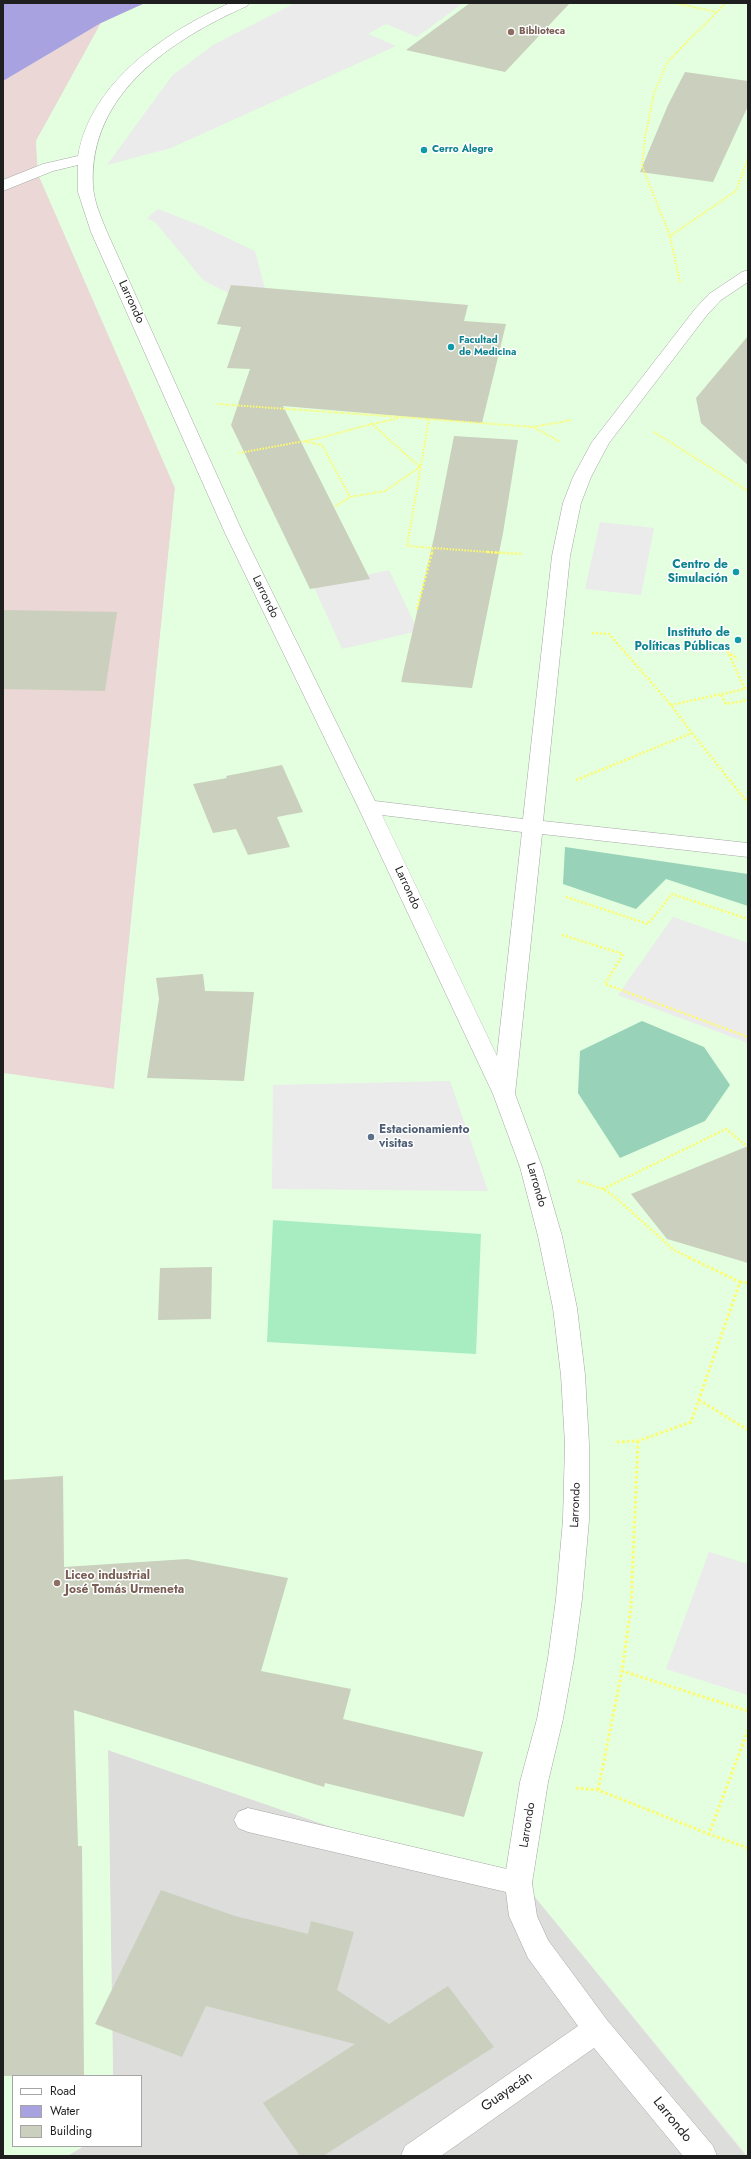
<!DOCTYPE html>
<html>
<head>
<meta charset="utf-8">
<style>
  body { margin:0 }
  #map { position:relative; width:751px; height:2159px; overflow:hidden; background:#eaf0e4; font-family:Jost,sans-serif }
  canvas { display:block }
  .frame { position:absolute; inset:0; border:4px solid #1f1f1f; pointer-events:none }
  .legend { position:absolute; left:12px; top:2075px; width:130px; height:72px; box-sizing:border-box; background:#fff; border:1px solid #a5a5a5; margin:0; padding:5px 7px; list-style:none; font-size:12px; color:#1f1f1f }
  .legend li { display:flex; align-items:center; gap:8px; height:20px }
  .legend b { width:20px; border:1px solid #a5a5a5 }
</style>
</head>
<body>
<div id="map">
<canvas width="751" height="2159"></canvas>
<div class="frame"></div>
<ul class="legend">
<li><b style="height:5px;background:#fff"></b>Road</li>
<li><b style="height:11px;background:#a9a2e0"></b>Water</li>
<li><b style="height:11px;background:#cad0bd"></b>Building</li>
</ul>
</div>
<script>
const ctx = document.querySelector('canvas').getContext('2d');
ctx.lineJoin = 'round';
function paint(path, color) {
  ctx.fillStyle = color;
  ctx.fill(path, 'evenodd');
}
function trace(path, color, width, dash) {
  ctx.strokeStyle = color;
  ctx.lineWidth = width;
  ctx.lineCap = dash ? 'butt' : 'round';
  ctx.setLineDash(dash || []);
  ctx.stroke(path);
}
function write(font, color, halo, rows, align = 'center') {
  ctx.font = font + ' Jost,sans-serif';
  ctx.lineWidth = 3;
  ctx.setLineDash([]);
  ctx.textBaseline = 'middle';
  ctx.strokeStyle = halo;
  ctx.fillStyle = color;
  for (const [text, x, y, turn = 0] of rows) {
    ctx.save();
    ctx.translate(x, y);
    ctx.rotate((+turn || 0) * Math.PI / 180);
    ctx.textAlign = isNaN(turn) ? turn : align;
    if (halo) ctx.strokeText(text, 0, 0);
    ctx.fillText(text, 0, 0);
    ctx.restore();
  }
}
paint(new Path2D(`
  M108,1750L535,1897L746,2156H67L84,2146H141V2076H113Z`), '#dddddc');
paint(new Path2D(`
  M101,23L36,141L38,174L175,488L114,1089L3,1073V81Z`), '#ead7d6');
paint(new Path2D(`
  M145,3H748V2156L535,1897L108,1750L113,2076H13V2146H84L67,2156H3V1073L114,1089L175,488L38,174L36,141L101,23Z`), '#e3ffdf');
paint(new Path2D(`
  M273,1220L481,1234L476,1354L267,1342Z`), '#a8edc2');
paint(new Path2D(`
  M565,847L748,874V906L666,879L636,909L563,884Z
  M642,1021L704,1047L730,1085L705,1121L620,1158L578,1093L580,1051Z`), '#97d2b9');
paint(new Path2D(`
  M295,3H463L417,37L386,24L368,34L396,46L171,148L107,165L172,76L213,45Z
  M158,209L204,227L255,251L265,289L231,285L228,293L203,280L156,223L147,218Z
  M600,522L654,528L641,595L585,589Z
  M389,570L418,631L342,649L314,587Z
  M673,917L748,943V1043L618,995Z
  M450,1081L488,1191L272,1189L273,1085Z
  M709,1552L748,1564V1695L666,1669Z`), '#ebebeb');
paint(new Path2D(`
  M3,3H145L101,23L3,81Z`), '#a9a2e0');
paint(new Path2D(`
  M470,3H570L505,72L406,50Z
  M685,72L748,81V106L713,182L640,172L668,105Z
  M231,285L468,305L464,321L506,324L482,423L283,406L370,579L310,589L231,425L250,369L227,368L241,327L217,324Z
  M748,336V465L701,423L696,398Z
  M454,436L518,440L503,533L472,688L401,682L435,533Z
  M3,610L117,612L105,691L3,689Z
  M282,765L303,812L277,817L290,847L248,855L236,829L213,833L193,784L227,778L226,776Z
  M203,974L205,991L254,992L244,1081L147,1078L159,999L156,978Z
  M748,1146V1263L667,1239L631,1194Z
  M212,1267L211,1319L158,1320L160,1268Z
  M63,1476L64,1567L187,1559L288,1578L261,1671L351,1689L343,1719L483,1752L464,1817L325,1783L324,1787L74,1710L78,1846H82L84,2076H3V1480Z
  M161,1890L235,1916L308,1934L311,1921L354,1932L337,1990L389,2024L448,1986L494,2047L323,2156H300L263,2103L355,2044L206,2006L182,2057L95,2024Z`), '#cad0bd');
const service = new Path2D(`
  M230,3H249L247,6C173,39 88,93 93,186C94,202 101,217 107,232L243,533L375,801L523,819L552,556L563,503L573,477L592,442L695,309L709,294L742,272L748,270V282L721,300L707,315L609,443L591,477L581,503L570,556L543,821L748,843V857L542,834L515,1094L542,1167L562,1236L577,1308L585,1375L589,1444V1520L582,1599L574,1658L563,1719L548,1782L532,1883L528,1892L518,1895L508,1892L504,1883L520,1782L537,1719L548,1658L556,1599L563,1520L565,1444L561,1375L553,1308L538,1236L520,1167L493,1094L358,807L225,533L91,232L78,192V165L53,171L3,191V180L43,164L78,156C91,81 166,32 230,3ZM382,815L522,832L497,1056Z`);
const minor = new Path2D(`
  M248,1808L528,1874L532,1883L537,1916L548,1940L607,2020L713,2146L717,2156H683L594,2048L441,2156H401L405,2146L578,2026L528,1958L509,1916L506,1892L248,1832L238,1828L234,1820L238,1812Z`);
trace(service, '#a6a6a6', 1);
trace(minor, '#a6a6a6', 1);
trace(new Path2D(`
  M674,3L717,12
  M670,236L736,191L748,158
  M680,282L670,236L642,166L645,137L654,93L668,61L726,3
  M217,404L429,419L407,546L501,553
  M429,419L533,427
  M373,424L399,418
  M654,432L748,491
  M559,441L533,427L572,420
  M306,442L322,445L350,497
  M239,453L316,439L372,424L420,467L385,491L350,497L334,507
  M432,553L433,548`), '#fffc67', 2, [1.5, 1.5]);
trace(new Path2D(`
  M487,552L522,554
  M417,609L432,552
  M592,633L609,634L671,705
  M721,695L726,704L748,700
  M692,733L748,803
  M576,780L692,733L671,705L745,689L728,652L738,659
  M566,897L648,924L672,894L748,919
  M562,935L623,954L605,984L748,1037
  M578,1181L603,1189L614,1196L674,1250L690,1258
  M603,1189L726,1129L748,1147`), '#fffc67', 2.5, [2, 2]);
trace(new Path2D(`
  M740,1282L748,1283
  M699,1400L748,1430
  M638,1441L631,1607L622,1671L748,1711
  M617,1442L638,1441L691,1422L740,1282L688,1257
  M748,1730L709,1834L748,1848
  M576,1788L598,1790L709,1834
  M598,1790L622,1671`), '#fffc67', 3, [2.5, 2.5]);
paint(service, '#fff');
paint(minor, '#fff');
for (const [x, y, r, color] of [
  [511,32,4,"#8d6e63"],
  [424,150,4,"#0f9aa8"],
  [451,347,4,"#0f9aa8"],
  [736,572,4,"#0f9aa8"],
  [738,640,4,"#0f9aa8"],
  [371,1137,4,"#5c6f8a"],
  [57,1583,4,"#8d6e63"]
]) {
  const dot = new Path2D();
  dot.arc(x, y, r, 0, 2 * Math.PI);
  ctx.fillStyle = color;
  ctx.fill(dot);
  trace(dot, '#fff', 1.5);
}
write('bold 10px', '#785e54', '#fff', [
  ["Biblioteca",519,32]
], 'left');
write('bold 10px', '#0d838f', '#fff', [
  ["Cerro Alegre",432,150],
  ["Facultad",459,341],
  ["de Medicina",459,353]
], 'left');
write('12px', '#1f1f1f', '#fff', [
  ["Larrondo",131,302,65],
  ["Larrondo",265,597,64],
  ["Larrondo",407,888,65],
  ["Larrondo",536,1185,74],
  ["Larrondo",576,1505,-88],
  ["Larrondo",528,1825,-81]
]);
write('bold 12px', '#0d838f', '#fff', [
  ["Centro de",728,565],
  ["Simulación",728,579],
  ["Instituto de",730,633],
  ["Políticas Públicas",730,647]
], 'right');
write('bold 12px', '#4e5e75', '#fff', [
  ["Estacionamiento",379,1130],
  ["visitas",379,1144]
], 'left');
write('bold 12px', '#785e54', '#fff', [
  ["Liceo industrial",65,1576],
  ["José Tomás Urmeneta",65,1590]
], 'left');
write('14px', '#1f1f1f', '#fff', [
  ["Guayacán",507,2092,-35],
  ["Larrondo",672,2120,51]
]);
</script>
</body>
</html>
